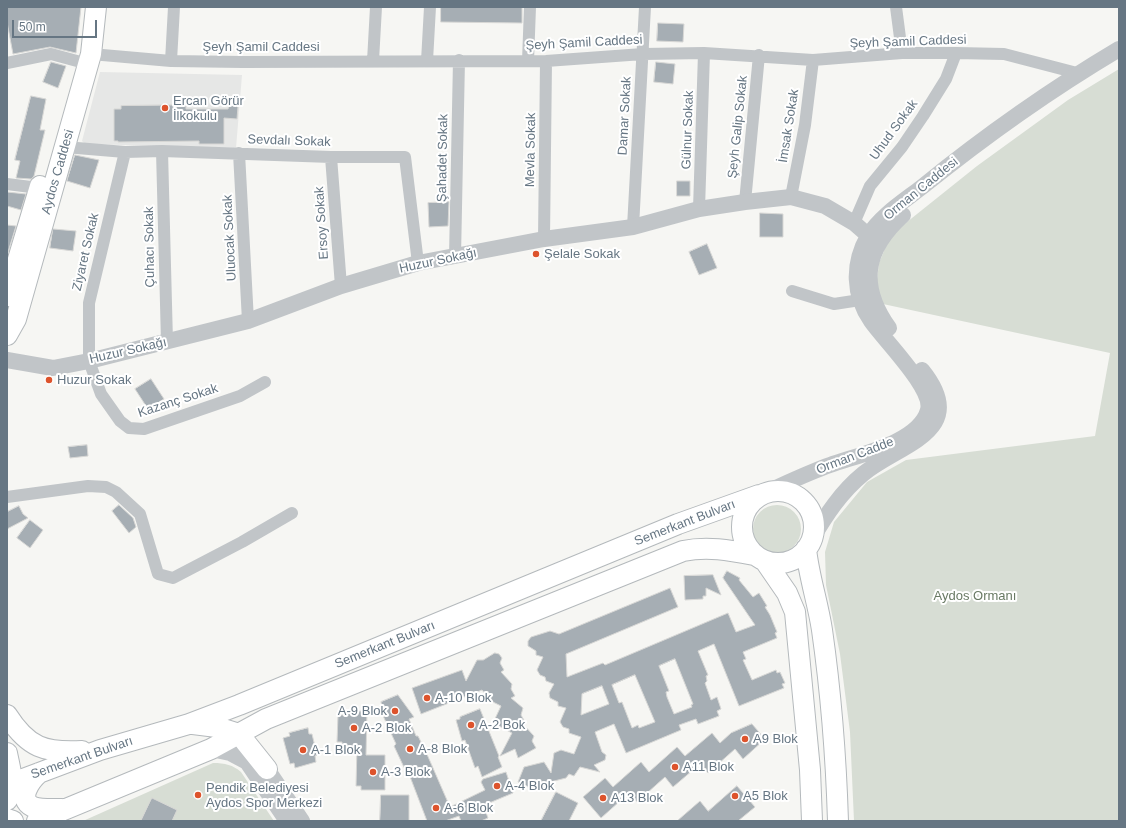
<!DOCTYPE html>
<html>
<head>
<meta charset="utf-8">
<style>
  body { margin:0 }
  #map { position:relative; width:1126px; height:828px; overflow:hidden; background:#f6f6f3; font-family:Helvetica,sans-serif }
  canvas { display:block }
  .frame { position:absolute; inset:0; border:8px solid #667683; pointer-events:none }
  .scale { position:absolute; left:12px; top:20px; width:85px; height:18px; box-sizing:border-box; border:2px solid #667683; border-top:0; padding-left:5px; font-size:12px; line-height:14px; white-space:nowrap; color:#667683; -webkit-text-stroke:3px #fff; paint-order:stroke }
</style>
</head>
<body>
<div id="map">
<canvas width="1126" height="828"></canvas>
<div class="frame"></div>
<div class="scale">50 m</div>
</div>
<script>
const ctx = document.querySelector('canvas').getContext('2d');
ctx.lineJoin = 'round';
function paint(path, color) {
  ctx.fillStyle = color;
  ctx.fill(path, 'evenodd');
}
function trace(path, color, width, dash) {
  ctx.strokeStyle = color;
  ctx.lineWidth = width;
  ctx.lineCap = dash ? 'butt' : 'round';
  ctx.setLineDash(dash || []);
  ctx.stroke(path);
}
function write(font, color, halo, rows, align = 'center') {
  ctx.font = font + ' Helvetica,sans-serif';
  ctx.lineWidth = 4;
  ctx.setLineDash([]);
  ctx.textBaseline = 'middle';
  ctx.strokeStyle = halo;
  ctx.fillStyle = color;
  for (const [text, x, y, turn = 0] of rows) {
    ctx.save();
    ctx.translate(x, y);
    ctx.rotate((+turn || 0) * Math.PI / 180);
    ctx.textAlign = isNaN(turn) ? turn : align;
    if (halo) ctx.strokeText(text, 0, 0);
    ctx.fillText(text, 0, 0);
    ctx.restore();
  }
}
paint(new Path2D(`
  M100,72L242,75L236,148L85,144L82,141Z`), '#e6e7e6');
paint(new Path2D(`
  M1119,69V821H854L850,732L840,654L826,585L825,552L834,522L867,482L906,460L1095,436L1110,353L883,304L876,288L879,263L886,246L897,230L977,166L1068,100Z
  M753 529a24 24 0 1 1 48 0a24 24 0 1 1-48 0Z
  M213,763C225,763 233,765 241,772L274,821H83Z`), '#d7ddd4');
const building = new Path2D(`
  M7,7H81L76,53L50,47L13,54L7,22Z
  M441,7H522V23L441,22Z
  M658,23L684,24L683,42L657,41Z
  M51,62L66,66L58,88L43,82Z
  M656,62L675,64L673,84L654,82Z
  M31,96L46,99L40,130H45L34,176L31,179L16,178L20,161L15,160Z
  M186,105V109H228L229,105L238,106L237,119L224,118V144H199V141L118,142V141H114V109H121V106Z
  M75,155L99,160L90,188L67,181Z
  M677,181H690V196H677Z
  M7,192L26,194L21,210L7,206Z
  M449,202L448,226L429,227L428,203Z
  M760,213L783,214V237H760Z
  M7,225L16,226L8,252H7Z
  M53,229L76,231L73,251L50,248Z
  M707,244L717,268L699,275L689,252Z
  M151,379L164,399L148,409L135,389Z
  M87,445L88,456L70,458L68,447Z
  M119,505L133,518L136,527L129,533L112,511Z
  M19,506L23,514L28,518L7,529V512Z
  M30,520L43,530L30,548L17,538Z
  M727,571L740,578L739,580L753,597L759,593L767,606L765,607L770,615L777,632L775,633L777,638L743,652L746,659L743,660L752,680L776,670L777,673L780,672L785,683L782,684L784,688L739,706L714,644L698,651L708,675L706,676L707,681L705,683L711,700L717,697L721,709L717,711L719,716L698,724L696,719L679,725L681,730L626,753L614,724L595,732L602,752L606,755L605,760L594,765L600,772L580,767L574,776L569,774L566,778L542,784L544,785L532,789L518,782L524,767L544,762L551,773L554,753L561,750L574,754L581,737L569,733V729L563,727L560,722L566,708L558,706V702L550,698L549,693L554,684L546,681L545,677L540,675L537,670L543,657L536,655V651L528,646V641L531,637L550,631L559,634L670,588L678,607L566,654L567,677L603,663L605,665L728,613L736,632L755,625L723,578ZM675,659L693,704L691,705L692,707L674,714L667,697L666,692L669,691L659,666ZM635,675L655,722L639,728L638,725L632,728L622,702L619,703L612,685ZM602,686L609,704L581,715L582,694Z
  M713,575L721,595L706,588V596H703V599L685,600L684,576Z
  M495,653L499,654L502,658L500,663L504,670L501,672L512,684L511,689L515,696L511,698L523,708L521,715L525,722L522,723L534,736L532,741L536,748L518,758L515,749L500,756L512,733L493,723L501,706L491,701L482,690L421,714L412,688L462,670L466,681L477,660H483Z
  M398,695L414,717L409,719L416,736H418L426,752L450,807L485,790L481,782L483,779L506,772L513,793L482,806L484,807L488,818L481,821H461L459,816L445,821H427L409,774V778L394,746L396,744L379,707L382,706L381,702Z
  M480,709L499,756L498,757L502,767L482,777L478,766L475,768L465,740L462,741L456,720L460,719V717Z
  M344,711H367L366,755H385V790H361V786H356L357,746H342V742H337L338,715H344Z
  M752,724L765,739L743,759L735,749L708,773L700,764L673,787L665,777L637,802L629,793L601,818L583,797L605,778L613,787L641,762L649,772L677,747L685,756L712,733L720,743L731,733Z
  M308,728L309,734H312L317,755L315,756L316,762L295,768L294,763L290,764L283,738L290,736L289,733Z
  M737,786L755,807L738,821H677L700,801L708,811Z
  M556,792L578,803L569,821H541Z
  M381,795H409V821H380Z
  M152,798L177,810L172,821H141Z`);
paint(building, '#a6aeb4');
trace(building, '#d7d7d5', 1);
const primary = new Path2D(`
  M7,296L40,186
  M7,335L16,319L91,54L96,7
  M742 527a36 36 0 1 1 72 0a36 36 0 1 1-72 0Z
  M806,549C809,577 818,603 822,630C831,693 836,757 838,821
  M765,561L787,593L795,612L810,770L812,821
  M7,715C28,748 45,753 82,751
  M193,724L217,727L239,734L267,769
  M7,753C10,769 16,785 7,800
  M39,773C31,780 16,799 33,807C42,810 53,809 62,809
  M7,785L100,750L189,724L239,705L678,524L759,495
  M7,819L13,821
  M37,821L211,749L266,719L683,551C707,546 729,550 754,555`);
trace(primary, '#b4b9bc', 22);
trace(new Path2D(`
  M896,7L902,53
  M91,54L171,61L243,62L546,61L643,54L704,53L813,60L902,53H956L1004,54L1077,73
  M171,61L174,7
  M373,61L376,7
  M427,61L430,7
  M528,61L530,7
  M7,63L51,54L77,61
  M65,147L125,152L162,151L331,157H405L418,263
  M162,151L167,342
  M125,152L89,303V361L101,394L120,421L129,428L144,429L240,396L265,382
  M239,153L248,321
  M331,157L341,286
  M7,184L39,188
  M791,197L805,125L813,60
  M745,202L759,55
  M699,209L704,53
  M854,223L870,186L902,147L923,116L946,79L956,53
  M633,227L645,7
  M544,239L546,61
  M455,257L459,60
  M792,291L834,304L860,300
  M7,497L88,486L106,487L116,492L140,514L158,574L173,578L242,542L292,513`), '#c1c5c8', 12);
trace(new Path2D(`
  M889,328C859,286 864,250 903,215
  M7,360L53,368L89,361L248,321L341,286L418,263L544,239L633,227L699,209L745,202L791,197L825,206L854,223L878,244
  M769,491C789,482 810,472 830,465C857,455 919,443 928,410C934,389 884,340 871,321C853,295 852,264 868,236C880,216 904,201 922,187C985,136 1050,90 1119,49
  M812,539C826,515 841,492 863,474C899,444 972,432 922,370
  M211,749L230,753L247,762L287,821
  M267,769L302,821`), '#c1c5c8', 16);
trace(primary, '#fff', 20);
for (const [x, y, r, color] of [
  [165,108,4,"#dd532c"],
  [536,254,4,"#dd532c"],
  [49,380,4,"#dd532c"],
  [427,698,4,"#dd532c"],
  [395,711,4,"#dd532c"],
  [471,725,4,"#dd532c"],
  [354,728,4,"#dd532c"],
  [745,739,4,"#dd532c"],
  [410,749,4,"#dd532c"],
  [303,750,4,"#dd532c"],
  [675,767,4,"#dd532c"],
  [373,772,4,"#dd532c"],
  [497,786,4,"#dd532c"],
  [198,795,4,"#dd532c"],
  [735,796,4,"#dd532c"],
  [603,798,4,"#dd532c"],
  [436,808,4,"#dd532c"]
]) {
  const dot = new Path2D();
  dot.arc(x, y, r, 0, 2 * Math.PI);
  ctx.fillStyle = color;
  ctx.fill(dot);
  trace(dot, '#fff', 1.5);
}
write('13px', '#667683', '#fff', [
  ["Şeyh Şamil Caddesi",908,42,-2],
  ["Şeyh Şamil Caddesi",584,43,-3],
  ["Şeyh Şamil Caddesi",261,47],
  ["Damar Sokak",625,116,-87],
  ["İmsak Sokak",789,126,-81],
  ["Şeyh Galip Sokak",738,127,-84],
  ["Gülnur Sokak",688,130,-88],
  ["Uhud Sokak",894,130,-54],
  ["Sevdalı Sokak",289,141,2],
  ["Mevla Sokak",531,150,-89],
  ["Şahadet Sokak",443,158,-89],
  ["Aydos Caddesi",58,172,-74],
  ["Orman Caddesi",921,189,-39],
  ["Ersoy Sokak",322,223,-94],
  ["Uluocak Sokak",230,238,-93],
  ["Çuhacı Sokak",150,247,-91],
  ["Ziyaret Sokak",86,252,-77],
  ["Huzur Sokağı",438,261,-12],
  ["Huzur Sokağı",128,351,-13],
  ["Kazanç Sokak",178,401,-18],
  ["Orman Cadde",855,456,-21],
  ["Semerkant Bulvarı",685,523,-21],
  ["Semerkant Bulvarı",385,645,-22],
  ["Semerkant Bulvarı",82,758,-19]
]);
write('13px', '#667683', '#fff', [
  ["Ercan Görür",173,101],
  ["İlkokulu",173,116],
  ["Şelale Sokak",544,254],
  ["Huzur Sokak",57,380],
  ["A-10 Blok",435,698],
  ["A-9 Blok",387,711,"right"],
  ["A-2 Bok",479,725],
  ["A-2 Blok",362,728],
  ["A9 Blok",753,739],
  ["A-8 Blok",418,749],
  ["A-1 Blok",311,750],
  ["A11 Blok",683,767],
  ["A-3 Blok",381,772],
  ["A-4 Blok",505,786],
  ["Pendik Belediyesi",206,788],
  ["Aydos Spor Merkezi",206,803],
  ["A5 Blok",743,796],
  ["A13 Blok",611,798],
  ["A-6 Blok",444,808]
], 'left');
write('13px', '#697a64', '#fff', [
  ["Aydos Ormanı",975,596]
]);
</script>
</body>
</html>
